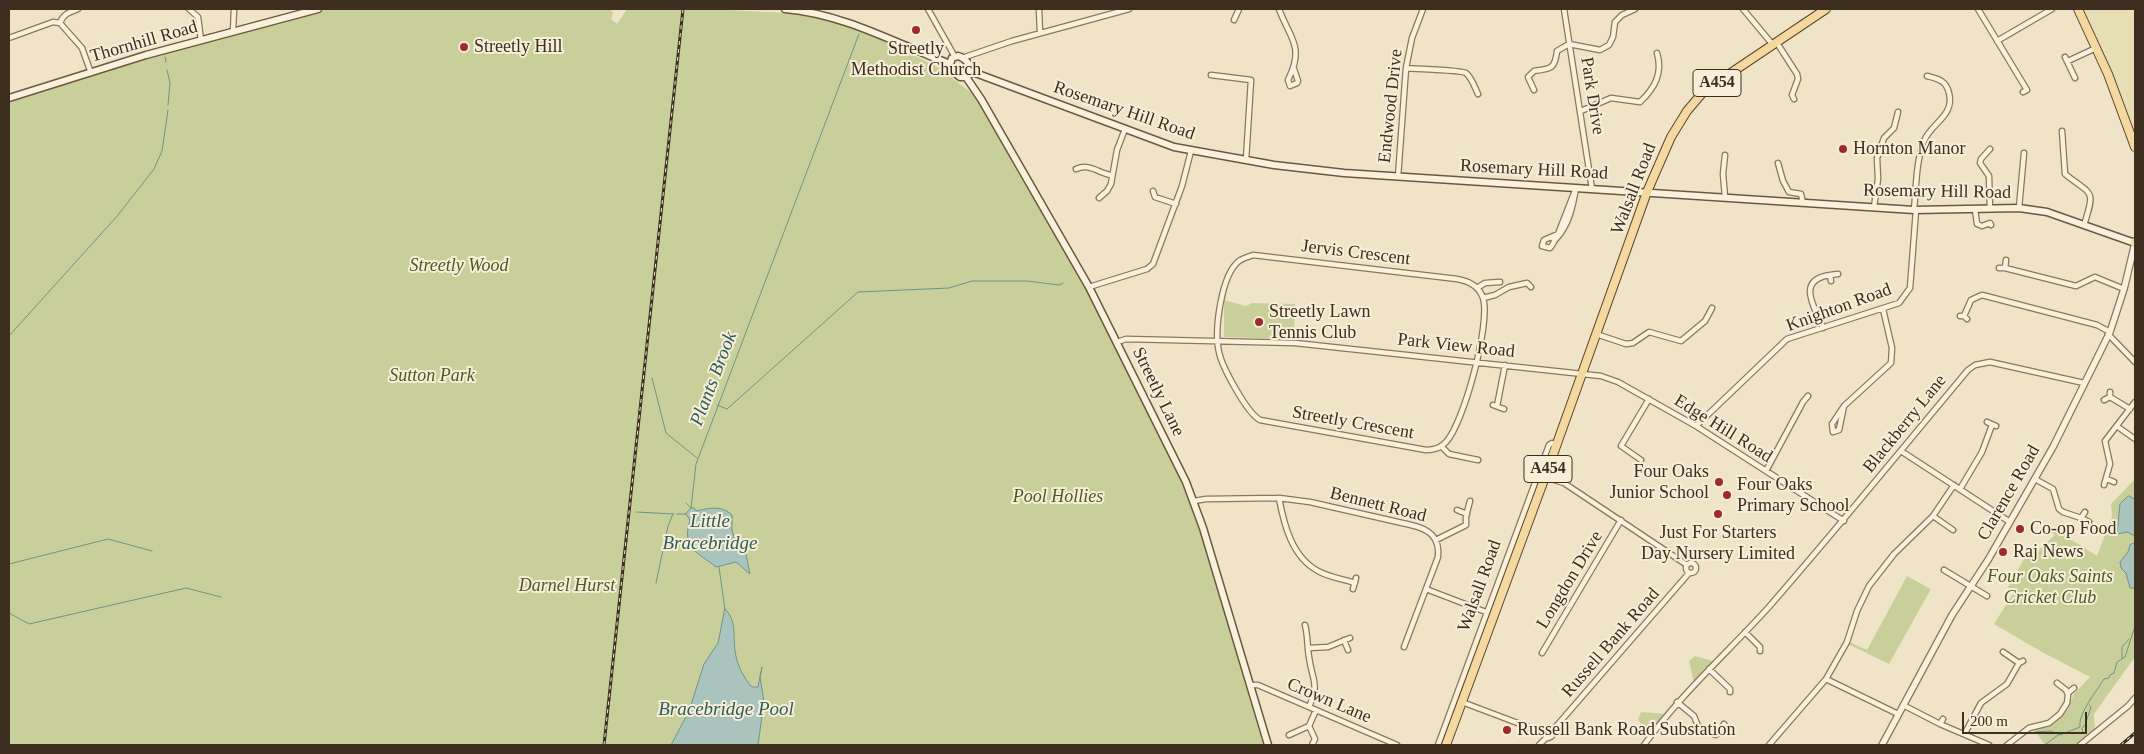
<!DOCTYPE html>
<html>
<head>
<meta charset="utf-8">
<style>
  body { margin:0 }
  #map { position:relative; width:2144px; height:754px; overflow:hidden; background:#f0e4c8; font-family:Georgia,serif }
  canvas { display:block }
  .frame { position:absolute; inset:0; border:10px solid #3d2e20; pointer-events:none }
  .scale { position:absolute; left:1962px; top:712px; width:125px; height:22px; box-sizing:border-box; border:2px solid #3d2e20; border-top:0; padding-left:6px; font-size:15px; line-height:18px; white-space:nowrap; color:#3d2e20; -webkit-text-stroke:4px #f7eed8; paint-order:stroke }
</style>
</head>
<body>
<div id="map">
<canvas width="2144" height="754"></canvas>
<div class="frame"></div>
<div class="scale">200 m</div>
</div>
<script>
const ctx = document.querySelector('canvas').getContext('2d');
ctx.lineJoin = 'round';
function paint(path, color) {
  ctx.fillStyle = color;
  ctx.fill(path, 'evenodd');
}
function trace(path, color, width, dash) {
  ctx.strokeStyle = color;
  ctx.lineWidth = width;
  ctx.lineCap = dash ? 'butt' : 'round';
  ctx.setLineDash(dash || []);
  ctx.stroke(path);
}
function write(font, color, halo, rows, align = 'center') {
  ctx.font = font + ' Georgia,serif';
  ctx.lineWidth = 4;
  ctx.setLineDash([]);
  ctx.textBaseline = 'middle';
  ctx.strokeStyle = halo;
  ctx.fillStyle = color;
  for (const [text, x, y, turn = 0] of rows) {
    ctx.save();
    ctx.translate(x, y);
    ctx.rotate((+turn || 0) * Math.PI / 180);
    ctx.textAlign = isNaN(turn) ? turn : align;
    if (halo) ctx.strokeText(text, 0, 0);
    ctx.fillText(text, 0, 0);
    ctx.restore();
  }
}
paint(new Path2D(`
  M2082,9H2135V126L2131,127Z`), '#e6deb5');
paint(new Path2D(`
  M329,9H610L613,13L611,19L617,24L627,9H705L789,13L832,21L874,36L944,70C954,82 968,88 978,99L1021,178L1054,229L1103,321L1102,325H1104L1116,347L1184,484L1200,529L1263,745H9V100L236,32Z
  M1224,300L1246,306L1252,303L1295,304L1294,339L1224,337Z
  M2135,479V657L2094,714L2095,731L2077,745H2045L2033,728L2051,725L2068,707L2074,694L2090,677L2042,652L1994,624L2014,592L2008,587L2031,547L2038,551L2055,535L2050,532L2053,528L2097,556L2112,516L2111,504Z
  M1907,576L1931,589L1889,664L1848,644L1849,642L1867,650Z
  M1695,656L1716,662L1694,683L1689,661Z
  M1641,712L1667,714L1649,738L1638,719Z`), '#c9cf9b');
const water = new Path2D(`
  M2129,496L2134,499L2135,498V536L2127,532L2117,534L2120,504Z
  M691,508H694L696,511C710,508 721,505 732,515V530L735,541L746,554L750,574L736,562L716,567C698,552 681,549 690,520L686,514Z
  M2135,543V588H2130L2126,573L2121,568L2120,562L2128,552L2130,545Z
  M725,609C737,620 733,637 735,651C737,665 743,677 752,687H758L762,667L760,677L764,702L758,745H671L689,711L704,664L718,643Z`);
paint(water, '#a9c4bc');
trace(water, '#6f938a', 1);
trace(new Path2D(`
  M165,57L166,62
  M167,70L170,83L168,105
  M9,336L118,215L154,169L162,151L168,110
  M652,378L666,433L697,458
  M717,405L727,409L858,292L949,288L972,281H1027L1059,285L1063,283
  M686,503L691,508
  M691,508L696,464L859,34
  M636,512L674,514
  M677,514H686
  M9,564L108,539L152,551
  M719,567L725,610
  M656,583L668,526L673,514
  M9,613L29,624L186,588L221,597
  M2122,658V647L2129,639
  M2035,732L2051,731L2060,735L2080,727C2078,713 2097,691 2104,679L2109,678L2110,675L2114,673L2117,662L2125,657L2135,626
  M2083,733L2082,728L2085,725L2091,707L2089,705
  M2045,745L2058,735`), '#6f938a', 1);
const minor = new Path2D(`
  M189,9L198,17L201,40
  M928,9L955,57
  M1039,9L1040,33
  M1279,9C1290,39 1305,46 1288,80L1290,86L1297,83L1298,81L1294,69
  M1564,9L1592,189
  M1743,9L1773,45
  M1978,9L2027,90L2023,92
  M1234,20L1239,9
  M60,23C63,14 70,12 78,9
  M233,32L234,9
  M9,38L53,22L60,23L82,48L91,73
  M1997,41L2052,9
  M1777,43L1797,74L1798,79L1792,95L1794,99
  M2065,57L2075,78
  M962,58L1012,41L1129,9
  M2068,61L2096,48
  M1406,68C1415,69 1462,70 1466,73C1472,78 1475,88 1478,94
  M1211,75L1251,80L1246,160
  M1534,90L1528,77L1534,71C1551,69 1555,69 1557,51L1569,44L1600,50L1609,45L1613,37L1615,22L1622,15L1635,9
  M1581,111L1611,98L1640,102C1655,88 1663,73 1657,53
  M2062,131L2065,174C2092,196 2096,188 2084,225
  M1725,155L1723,174L1725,197
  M1778,163L1783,181L1789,192L1801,194L1803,203
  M1076,169C1090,163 1098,173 1111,175
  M1398,177L1406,68L1412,38L1423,9
  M1153,191L1155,197L1176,204
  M1099,198L1107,191L1111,184L1117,150L1125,129
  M1874,207L1878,179L1877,158L1884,138L1894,128L1898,112
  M2019,208L2024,153
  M1975,209L1977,224L1982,226L1990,223L1991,225
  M1990,209L1989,176L1980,163L1981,159L1990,149
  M1914,210C1916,190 1916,160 1924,141C1931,123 1955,116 1949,93C1946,80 1938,79 1927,76
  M1551,237L1558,234L1576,188C1573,206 1569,225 1556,239C1553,242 1553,245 1550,248L1542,246L1544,240L1551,237L1555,240
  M1253,255L1457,279C1469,281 1479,286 1483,298C1491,322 1464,423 1446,442C1441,448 1433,450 1426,450L1260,420C1247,413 1222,367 1219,352C1214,331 1221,275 1239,261C1243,258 1248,257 1253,255Z
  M1999,268H2005L2006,260
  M2005,268L2076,286L2095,277L2124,289
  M1831,281L1830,275L1838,274
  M1089,287L1147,269L1153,264L1182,186L1191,151
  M1477,288L1485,283L1500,282
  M1483,298L1495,295L1509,287L1527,283L1531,287
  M1960,316H1964L1967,319
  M1964,316L1971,300L1982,295L2097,325L2110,332
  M1823,328C1815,308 1795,280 1830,275
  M1596,334L1626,344L1633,343L1649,332L1681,341L1705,321L1712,308
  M2108,334L2135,362
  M1117,342L1126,339L1295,343L1601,376L1618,382L1696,426L1844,521
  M2110,397L2130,409
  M2104,400L2110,397V392
  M1493,405L1504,409
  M1497,406L1505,365
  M1844,406L1832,424L1833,432L1839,430L1844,406L1891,363L1892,348L1883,309
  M1987,422L1996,426
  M1696,426L1787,339L1899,303L1910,288L1916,210
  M2118,427L2135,439
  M1441,446L1449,454L1478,460
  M1901,451L2010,522
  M1641,460L1621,446L1649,399
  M1766,471L1803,402L1808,396
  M1545,477L1564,483L1687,565
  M2035,479L2053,489L2059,509L2063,512L2081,518L2085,512
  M2107,479L2114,482
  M2104,485L2110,464L2105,441L2135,402
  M1960,489L1982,452L1992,425
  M1279,498C1284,525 1292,557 1318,571C1328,577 1343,579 1355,583
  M1194,501L1206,499L1279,498L1310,502L1411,525C1429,529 1440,537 1438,557L1404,647
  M1457,510L1467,514
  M1933,516L1953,530
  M2081,518L2089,522
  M1436,540L1466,525V516L1470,501
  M1686 568a5 5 0 1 1 10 0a5 5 0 1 1-10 0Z
  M1944,570L1987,596
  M1353,589L1356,578
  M1426,589L1486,612
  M1305,625C1308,636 1307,646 1309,657C1312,681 1320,682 1309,707
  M1745,632L1760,647V651
  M1344,640L1348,650
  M1309,648L1328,647L1350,638
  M2003,652L2019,663L2023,661
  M1542,653L1621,520
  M1709,669L1730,689V692
  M1251,685H1258L1397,745
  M2068,693L2074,688
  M1462,702L1544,733L1548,738L1552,736L1553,730L1548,728L1544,733
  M1677,702L1694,716L1698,726L1715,735L1719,733L1724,724
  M1903,705L1940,724L1943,719
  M1898,714L1826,679L1847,642L1857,611L1869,586L1894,554L1933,516L1954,485
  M1940,724L1989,745
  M1309,726L1315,739L1312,745
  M1553,730L1689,573
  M1965,733L1981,703L2007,684L2019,663
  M1289,735L1309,726L1316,710
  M1438,745L1549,445L1552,443L1556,445
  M1539,745L1547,737
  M1644,745C1680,695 1726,654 1768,608C1836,530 1901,450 1968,370L1975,365L1990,362L2084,383
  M1769,745L1826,679
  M2007,745L2029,728L2049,723L2060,714L2067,703L2068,695L2066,690L2057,683
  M2080,745L2128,706L2135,698`);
const tertiary = new Path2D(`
  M1882,745L1952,615L1988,560L2053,447L2110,332L2124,289L2135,243`);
const secondary = new Path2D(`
  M785,9C844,14 895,43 950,64
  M958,56C966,58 971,65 970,74L966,77H960L954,72L950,64L952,58Z
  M970,71L1174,147L1274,165L1344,173L1914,210L2019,208L2047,212L2135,243
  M966,77L981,99L1089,287L1186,482L1203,528L1268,745
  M9,98L146,55L318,9`);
const primary = new Path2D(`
  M2078,9L2108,74L2135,147
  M2135,242V243
  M1446,745L1545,477L1647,192L1671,137L1687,111L1704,91L1826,9`);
trace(minor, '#8d765c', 7);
trace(tertiary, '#8d765c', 8);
trace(secondary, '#6f573f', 9);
trace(primary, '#5b4430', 10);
trace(minor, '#faf1dc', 4.5);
trace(tertiary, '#faf1dc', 5.5);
trace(secondary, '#faf1dc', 6);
trace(primary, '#f3d9a0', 8);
const rail = new Path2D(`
  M604,745L683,9
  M2121,745L2135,733`);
trace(rail, '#3d2e20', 3);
trace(rail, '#f7eed8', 1, [4]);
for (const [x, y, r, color] of [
  [916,30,5,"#9e2a2b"],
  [464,47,5,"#9e2a2b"],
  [1843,149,5,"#9e2a2b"],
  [1259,322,5,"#9e2a2b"],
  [1719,482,5,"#9e2a2b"],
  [1727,495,5,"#9e2a2b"],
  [1718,514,5,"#9e2a2b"],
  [2020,529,5,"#9e2a2b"],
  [2003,552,5,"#9e2a2b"],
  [1507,730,5,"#9e2a2b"]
]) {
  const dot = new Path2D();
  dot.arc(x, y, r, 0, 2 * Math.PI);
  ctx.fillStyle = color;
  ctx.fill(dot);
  trace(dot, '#f7eed8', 2);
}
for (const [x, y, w] of [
  [1717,83,48],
  [1548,469,48]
]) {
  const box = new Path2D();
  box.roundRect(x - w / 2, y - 13.5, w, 27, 4);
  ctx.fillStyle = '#f7eed8';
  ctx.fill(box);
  trace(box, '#3d2e20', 1);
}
write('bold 16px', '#3d2e20', null, [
  ["A454",1717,83],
  ["A454",1548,469]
]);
write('18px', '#3d2e20', '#f7eed8', [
  ["Thornhill Road",144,42,-16],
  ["Park Drive",1592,96,81],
  ["Endwood Drive",1391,106,-84],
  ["Rosemary Hill Road",1124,111,19],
  ["Rosemary Hill Road",1534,170,3],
  ["Walsall Road",1634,189,-69],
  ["Rosemary Hill Road",1937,192,1],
  ["Jervis Crescent",1356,253,7],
  ["Knighton Road",1839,308,-20],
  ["Park View Road",1456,346,6],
  ["Streetly Lane",1158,392,64],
  ["Streetly Crescent",1353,423,10],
  ["Blackberry Lane",1905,424,-51],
  ["Edge Hill Road",1723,429,32],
  ["Clarence Road",2009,493,-60],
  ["Bennett Road",1378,505,14],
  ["Longdon Drive",1570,580,-59],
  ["Walsall Road",1480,586,-70],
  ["Russell Bank Road",1611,643,-49],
  ["Crown Lane",1329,701,23]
]);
write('18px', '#3d2e20', '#f7eed8', [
  ["Streetly Hill",474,47],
  ["Streetly",916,49,"center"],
  ["Methodist Church",916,70,"center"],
  ["Hornton Manor",1853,149],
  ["Streetly Lawn",1269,312],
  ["Tennis Club",1269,333],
  ["Four Oaks",1709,472,"right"],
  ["Junior School",1709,493,"right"],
  ["Four Oaks",1737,485],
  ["Primary School",1737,506],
  ["Co-op Food",2030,529],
  ["Just For Starters",1718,533,"center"],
  ["Day Nursery Limited",1718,554,"center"],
  ["Raj News",2013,552],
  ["Russell Bank Road Substation",1517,730]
], 'left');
write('italic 18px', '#4d5a26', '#f7eed8', [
  ["Streetly Wood",459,266],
  ["Sutton Park",432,376],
  ["Pool Hollies",1058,497],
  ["Four Oaks Saints",2050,577],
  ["Cricket Club",2050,598],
  ["Darnel Hurst",567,586]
]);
write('italic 19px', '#2f5d5a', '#f7eed8', [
  ["Plants Brook",714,379,-69],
  ["Little",710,522],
  ["Bracebridge",710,544],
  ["Bracebridge Pool",726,710]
]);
</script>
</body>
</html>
